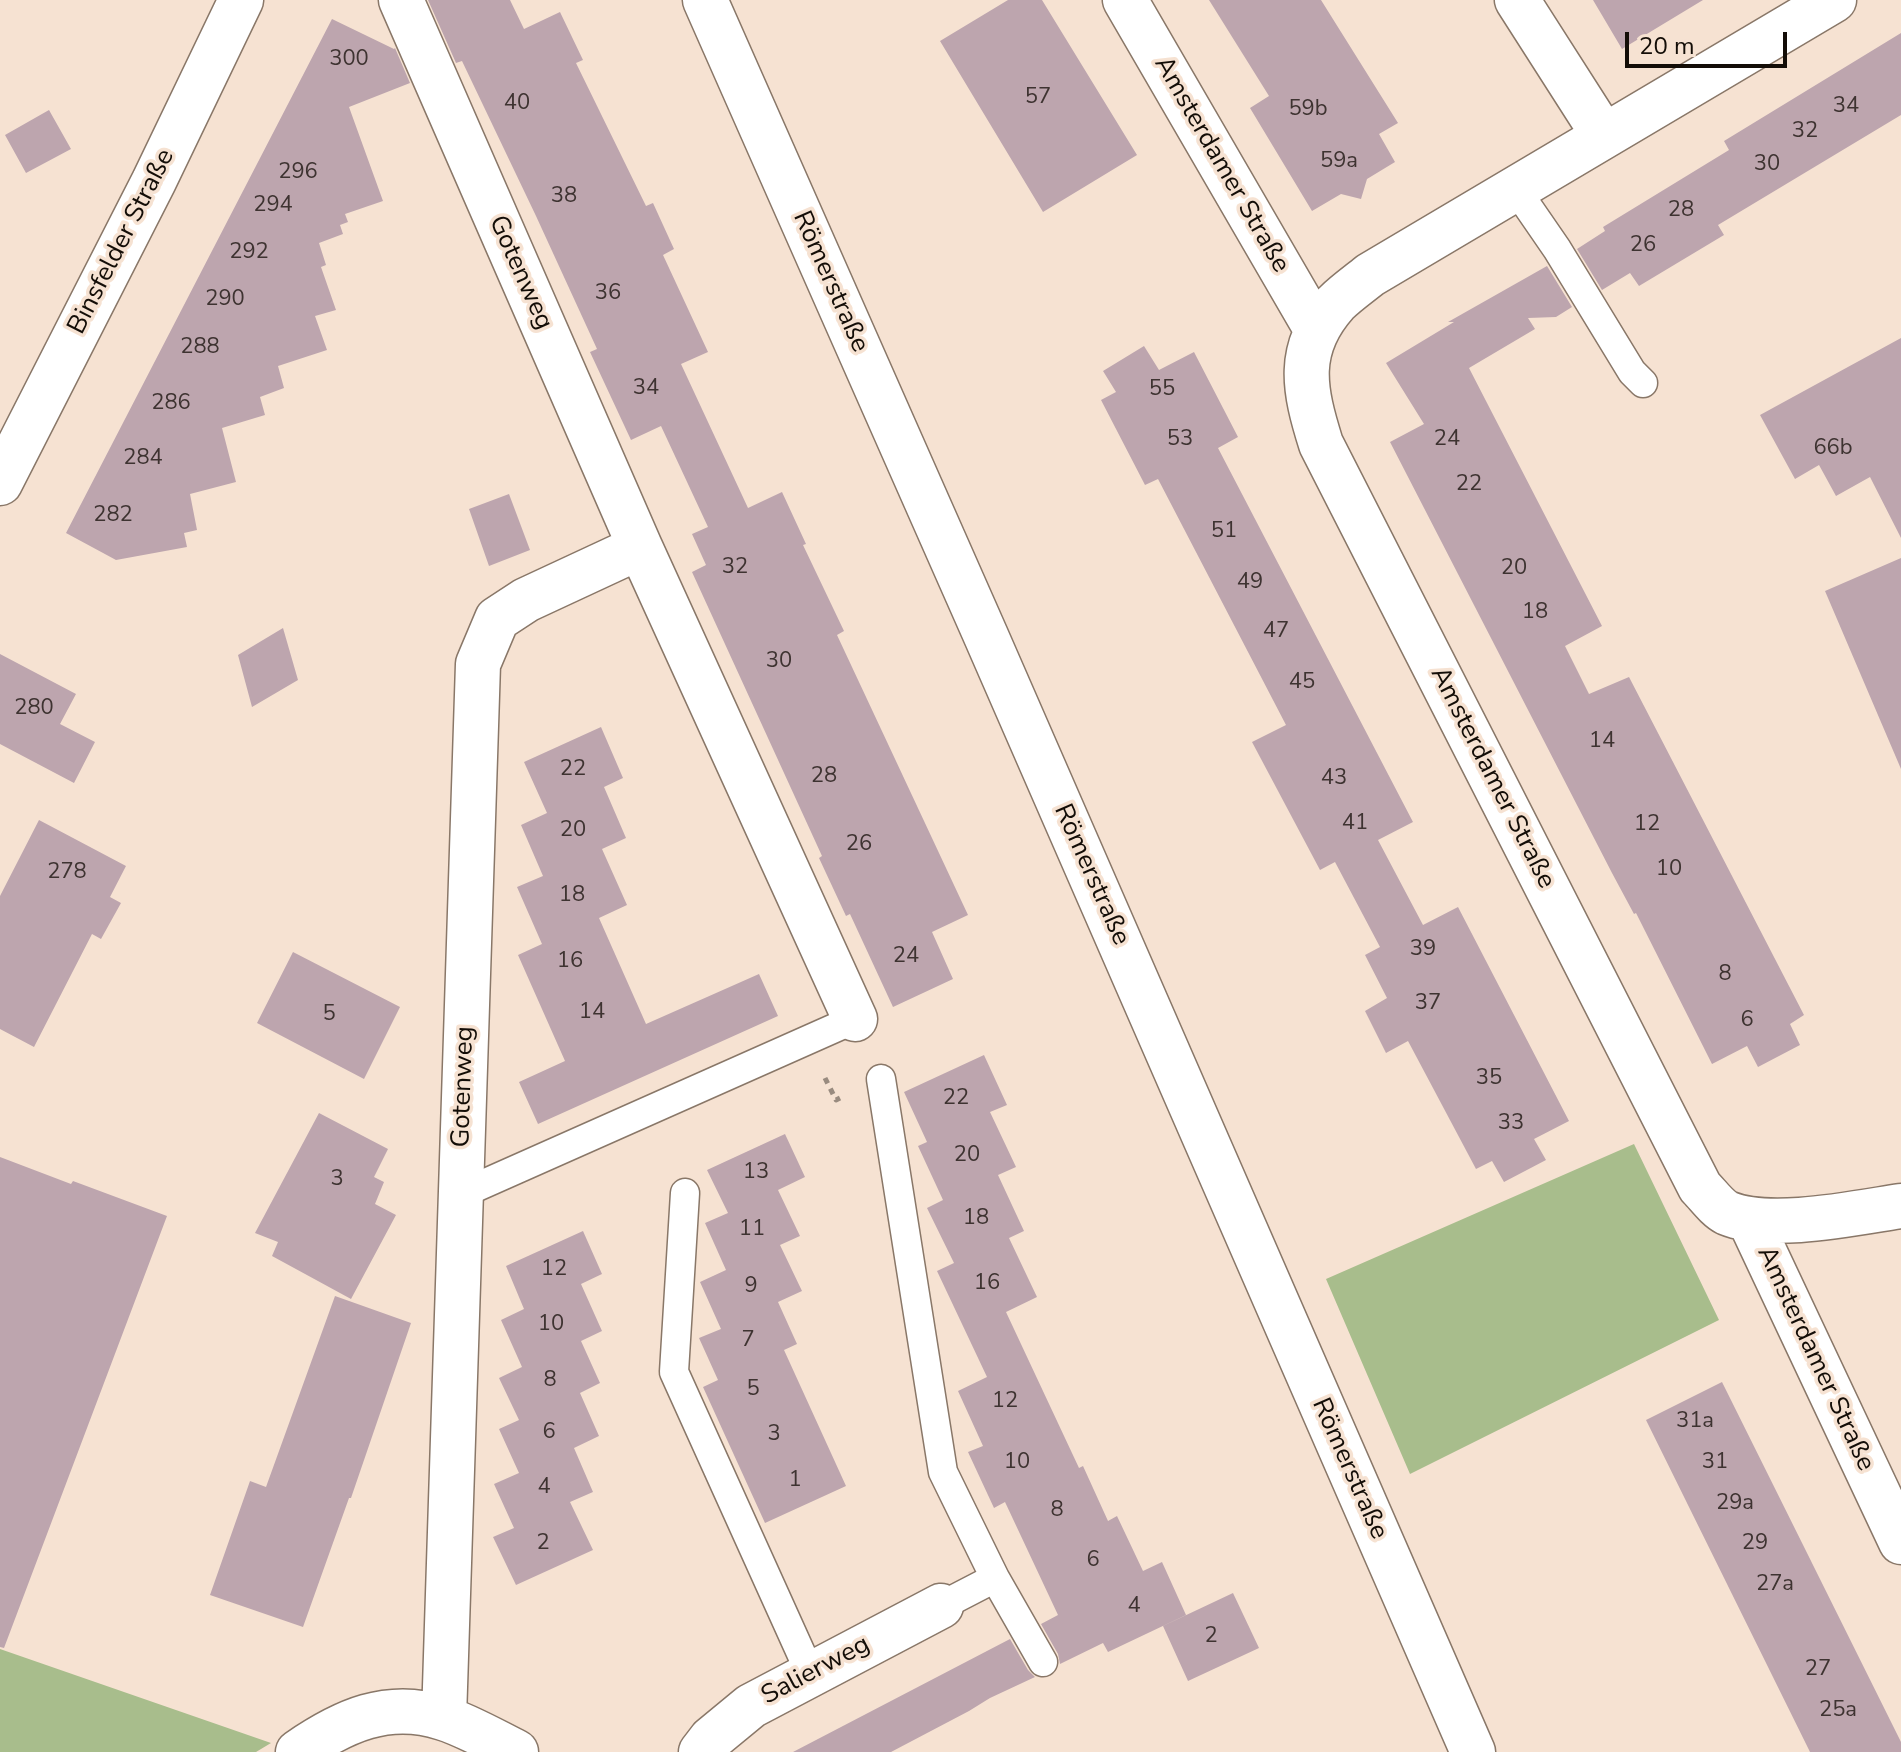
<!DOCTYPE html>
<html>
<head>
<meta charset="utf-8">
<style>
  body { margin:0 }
  #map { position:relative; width:1901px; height:1752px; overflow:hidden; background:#f6e2d2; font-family:"Nunito Sans",sans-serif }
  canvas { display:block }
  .scale { position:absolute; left:1625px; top:32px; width:162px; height:36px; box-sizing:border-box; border:4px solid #130d07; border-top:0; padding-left:10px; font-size:24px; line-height:28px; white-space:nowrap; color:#130d07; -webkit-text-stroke:6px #f6e2d2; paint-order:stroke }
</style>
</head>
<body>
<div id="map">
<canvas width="1901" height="1752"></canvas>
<div class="scale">20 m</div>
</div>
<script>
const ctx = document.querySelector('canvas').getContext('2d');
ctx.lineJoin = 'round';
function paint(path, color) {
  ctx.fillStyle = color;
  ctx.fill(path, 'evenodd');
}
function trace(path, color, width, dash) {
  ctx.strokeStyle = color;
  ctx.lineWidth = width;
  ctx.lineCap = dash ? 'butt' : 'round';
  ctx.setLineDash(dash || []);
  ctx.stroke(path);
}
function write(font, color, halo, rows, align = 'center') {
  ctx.font = font + ' "Nunito Sans",sans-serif';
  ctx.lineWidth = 7;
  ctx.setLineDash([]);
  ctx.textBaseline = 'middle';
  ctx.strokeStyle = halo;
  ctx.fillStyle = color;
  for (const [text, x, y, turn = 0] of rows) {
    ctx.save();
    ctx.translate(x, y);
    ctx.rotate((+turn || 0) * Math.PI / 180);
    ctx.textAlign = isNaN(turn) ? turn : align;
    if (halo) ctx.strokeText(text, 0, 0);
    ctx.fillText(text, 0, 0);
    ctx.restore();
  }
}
paint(new Path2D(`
  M1634,1144L1719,1320L1410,1474L1326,1279Z
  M0,1649L271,1743L256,1752H0Z`), '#a8bd8c');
paint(new Path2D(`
  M428,0H510L524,29L560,12L583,60L576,63L646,206L653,203L674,249L663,255L708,352L681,364L748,508L782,492L806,544L803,545L844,631L837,635L968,915L932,932L953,979L893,1007L850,914L846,916L819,858L822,856L692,572L706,565L692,534L708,527L661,426L631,440L590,352L597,349L536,216L462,61L456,63Z
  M1008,0H1042L1137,155L1043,212L940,41Z
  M1209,0H1321L1398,123L1379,134L1395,162L1367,179L1361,199L1341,194L1312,211L1250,108L1269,96Z
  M1593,0H1703L1622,49Z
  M332,19L394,49L395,48L410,83L349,107L383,201L345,214L348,222L340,225L343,234L319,243L326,265L321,267L336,310L315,316L327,350L278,366L284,388L260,397L265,415L222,428L236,482L190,494L197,530L184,533L187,547L116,560L66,533Z
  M1901,33V115L1718,225L1724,235L1639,286L1630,273L1602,290L1577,249L1605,231L1603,227L1729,150L1724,141Z
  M49,110L71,149L26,173L5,135Z
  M1547,266L1572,307L1556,317L1528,318L1535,329L1469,368L1602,626L1565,646L1589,694L1629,677L1804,1015L1790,1024L1800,1045L1758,1067L1747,1046L1712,1064L1636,913L1634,914L1612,873L1390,442L1424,424L1386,363L1454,322H1448Z
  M1901,338V538L1870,477L1836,496L1819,465L1795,479L1760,415Z
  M1144,346L1159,370L1194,352L1238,437L1218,448L1413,822L1378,840L1423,925L1458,907L1569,1121L1534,1139L1546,1160L1504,1182L1492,1161L1476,1169L1408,1041L1386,1053L1365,1011L1387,998L1365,955L1380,947L1335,862L1320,870L1252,742L1286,725L1158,479L1145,485L1101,400L1116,392L1103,371Z
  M509,494L530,550L489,566L469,509Z
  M1901,558V769L1825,591Z
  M283,628L298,680L252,707L238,655Z
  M0,654L76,694L60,724L95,742L74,783L0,744Z
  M601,727L623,778L604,787L626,838L602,849L627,905L599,918L646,1024L759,974L778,1016L538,1124L519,1082L565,1061L518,955L542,944L517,887L543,876L521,825L547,813L524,762Z
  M39,820L126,866L110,897L121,903L101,939L92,934L34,1047L0,1029V896Z
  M293,952L400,1007L364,1079L257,1023Z
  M984,1055L1007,1105L990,1112L1016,1167L998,1175L1024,1231L1009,1238L1037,1297L1006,1312L1079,1468L1083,1466L1108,1521L1117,1516L1143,1571L1162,1562L1186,1615L1108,1652L1103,1643L1060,1664L1058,1654L1041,1624L1058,1615L1005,1502L994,1508L968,1452L983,1446L958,1391L987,1377L937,1271L954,1263L927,1208L943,1200L918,1146L927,1142L904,1092Z
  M319,1113L388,1149L374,1177L384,1182L375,1204L396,1215L351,1299L272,1256L278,1242L255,1233Z
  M785,1134L805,1177L778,1190L800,1236L780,1245L802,1291L778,1302L797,1344L784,1350L846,1486L765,1523L703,1387L718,1380L699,1338L721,1329L700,1282L726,1270L705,1223L728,1213L707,1170Z
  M0,1157L71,1184L73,1181L167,1216L4,1648L0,1647Z
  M583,1231L602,1274L581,1284L602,1331L581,1341L600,1383L580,1393L599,1436L574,1448L593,1492L570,1502L593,1550L516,1585L493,1537L514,1528L494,1484L519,1473L499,1429L519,1420L499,1378L522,1367L501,1320L524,1309L506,1266Z
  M335,1296L411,1323L351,1498H349L303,1627L210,1595L250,1481L266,1487Z
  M1722,1382L1901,1742V1752H1810L1646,1420Z
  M1233,1593L1259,1648L1188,1681L1163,1626Z
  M1010,1639L1028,1670L1035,1677L990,1698L969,1711L891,1752H793Z`), '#bda5ae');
const service = new Path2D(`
  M1515,188L1557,249L1632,372L1643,383
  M881,1079L943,1472L995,1578L941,1606
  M685,1193L674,1372L810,1673
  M461,1194L855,1019
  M995,1578L1043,1662`);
const minor = new Path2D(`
  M401,0L640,547L855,1019
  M1125,0L1316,329
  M1517,0L1604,136
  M1834,0L1370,275C1359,284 1346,293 1336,303C1295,349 1304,390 1321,444L1700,1187C1708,1195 1717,1208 1727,1213C1770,1231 1855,1213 1901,1206
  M0,483L154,181L241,0
  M1749,1219L1901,1542
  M444,1718L478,664L497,619L526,600L640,547
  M298,1752C343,1721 388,1700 443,1718C466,1725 494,1741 516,1752
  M701,1752L711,1739L751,1706L941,1606`);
const tertiary = new Path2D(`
  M705,0L986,636L1473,1752`);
trace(service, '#897768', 31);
trace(minor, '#897768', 47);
trace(tertiary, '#897768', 47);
trace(new Path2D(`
  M825,1078L836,1100L840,1098`), '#998b7f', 5, [6, 6]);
trace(service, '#fff', 28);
trace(minor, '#fff', 44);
trace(tertiary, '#fff', 44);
write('22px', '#3e3331', null, [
  ["300",349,60],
  ["57",1038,98],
  ["40",517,104],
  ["34",1846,107],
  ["59b",1308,110],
  ["32",1805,132],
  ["59a",1339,162],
  ["30",1767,165],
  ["296",298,173],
  ["38",564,197],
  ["294",273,206],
  ["28",1681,211],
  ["26",1643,246],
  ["292",249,253],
  ["36",608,294],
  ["290",225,300],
  ["288",200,348],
  ["34",646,389],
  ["55",1162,390],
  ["286",171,404],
  ["53",1180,440],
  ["24",1447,440],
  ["66b",1833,449],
  ["284",143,459],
  ["22",1469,485],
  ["282",113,516],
  ["51",1224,532],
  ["32",735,568],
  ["20",1514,569],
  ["49",1250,583],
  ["18",1535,613],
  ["47",1276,632],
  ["30",779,662],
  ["45",1302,683],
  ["280",34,709],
  ["14",1602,742],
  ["22",573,770],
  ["28",824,777],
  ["43",1334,779],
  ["41",1355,824],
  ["12",1647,825],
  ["20",573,831],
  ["26",859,845],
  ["10",1669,870],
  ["278",67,873],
  ["18",572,896],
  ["39",1423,950],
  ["24",906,957],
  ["16",570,962],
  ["8",1725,975],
  ["37",1428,1004],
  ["14",592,1013],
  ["5",329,1015],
  ["6",1747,1021],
  ["35",1489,1079],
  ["22",956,1099],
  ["33",1511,1124],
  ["20",967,1156],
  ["13",756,1173],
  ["3",337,1180],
  ["18",976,1219],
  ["11",752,1230],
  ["12",554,1270],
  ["16",987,1284],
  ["9",751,1287],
  ["10",551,1325],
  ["7",748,1341],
  ["8",550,1381],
  ["5",753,1390],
  ["12",1005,1402],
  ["31a",1695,1422],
  ["6",549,1433],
  ["3",774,1435],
  ["10",1017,1463],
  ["31",1715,1463],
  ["1",795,1481],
  ["4",544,1488],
  ["29a",1735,1504],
  ["8",1057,1511],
  ["2",543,1544],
  ["29",1755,1544],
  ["6",1093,1561],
  ["27a",1775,1585],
  ["4",1134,1607],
  ["2",1211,1637],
  ["27",1818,1670],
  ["25a",1838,1711]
]);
write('26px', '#130d07', '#f6e2d2', [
  ["Amsterdamer Straße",1221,165,60],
  ["Binsfelder Straße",122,242,-63],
  ["Gotenweg",520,273,66],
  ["Römerstraße",830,282,66],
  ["Amsterdamer Straße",1492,778,63],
  ["Römerstraße",1091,875,66],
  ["Gotenweg",464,1087,-88],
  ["Amsterdamer Straße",1815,1359,65],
  ["Römerstraße",1349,1469,66],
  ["Salierweg",816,1671,-28]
]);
</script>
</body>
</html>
